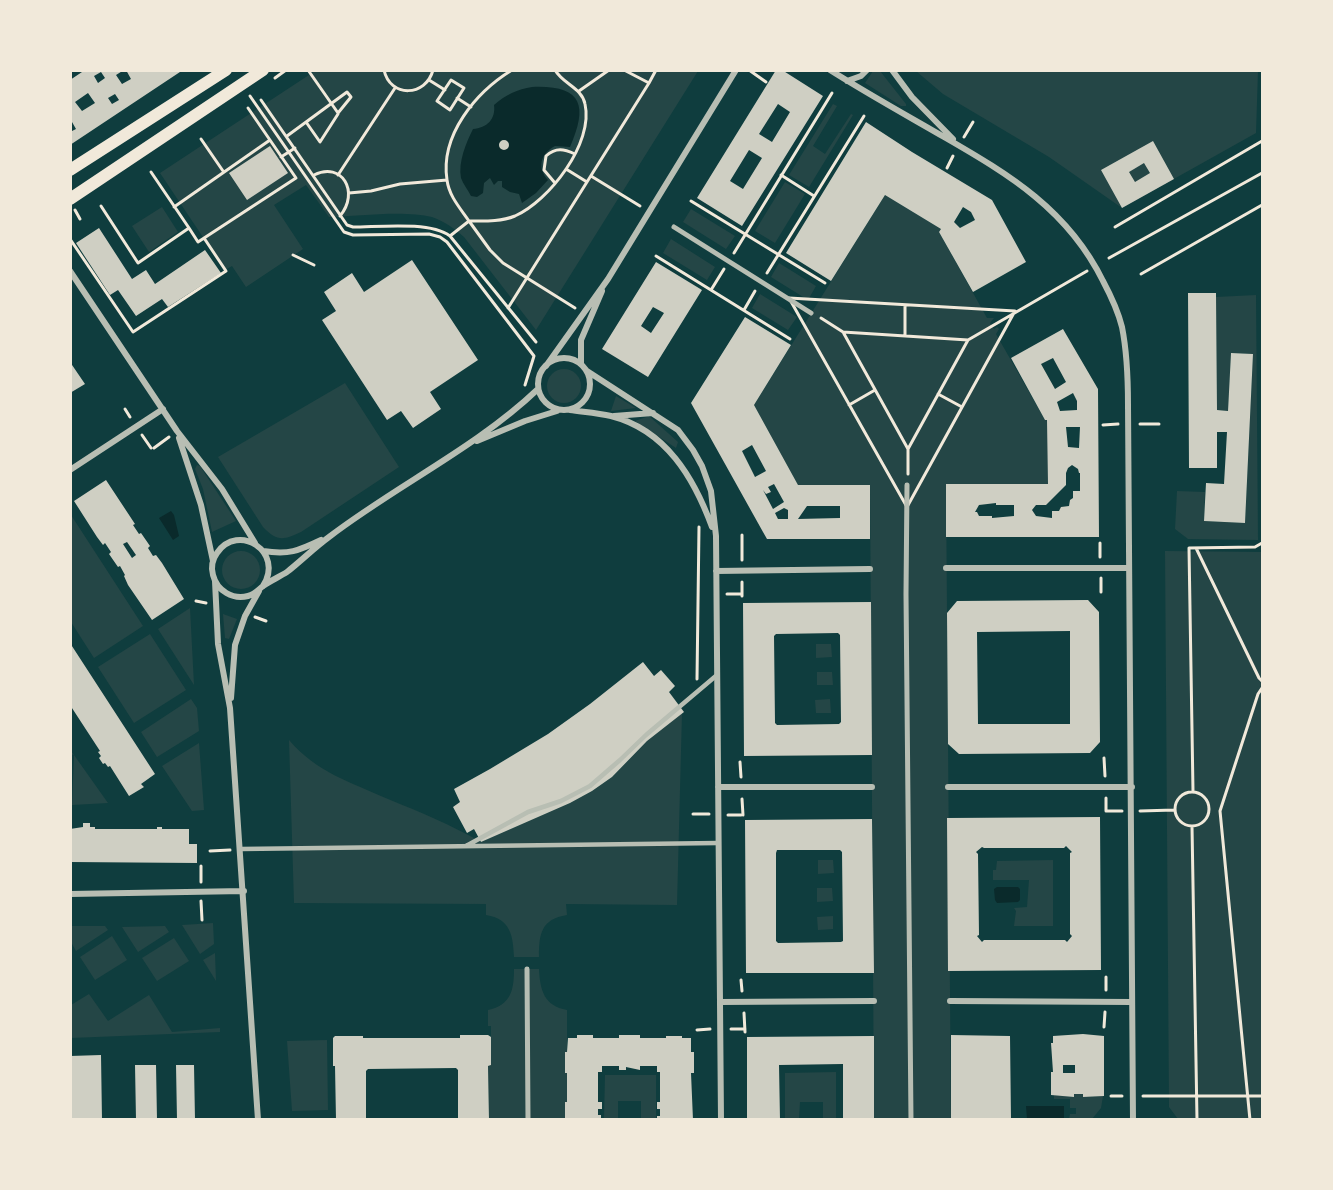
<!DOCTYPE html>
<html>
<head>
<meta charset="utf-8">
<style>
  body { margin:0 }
  #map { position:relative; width:1333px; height:1190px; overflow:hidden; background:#0f3d3e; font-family:Lora,serif }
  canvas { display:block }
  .frame { position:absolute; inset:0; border:72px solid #f1e9da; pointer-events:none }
</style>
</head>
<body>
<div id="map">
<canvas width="1333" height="1190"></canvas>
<div class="frame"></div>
</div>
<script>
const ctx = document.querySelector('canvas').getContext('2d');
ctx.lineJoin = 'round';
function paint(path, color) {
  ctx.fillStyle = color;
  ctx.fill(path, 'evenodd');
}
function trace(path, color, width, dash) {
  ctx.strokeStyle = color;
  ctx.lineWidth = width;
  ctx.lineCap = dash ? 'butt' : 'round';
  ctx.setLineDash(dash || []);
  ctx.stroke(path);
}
paint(new Path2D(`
  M315,71H698L536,330L464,237C455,229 444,221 432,217C405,210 358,216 329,217L306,185L274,205L303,249L246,287L232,266L225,270L160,173Z
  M873,71H880L906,104V106H901L865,83Z
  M916,71H1258L1256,133L1122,208L1049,157L943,94Z
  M833,104L837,106L813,146L825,154L851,114L853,115L809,187L789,175Z
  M785,182L805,194L775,243L755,231Z
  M885,195L941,229L939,232L987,318H994L990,323L994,329L997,327L999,329L996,334L1045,420H1048V484L946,485L951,1119H874L870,485H798L754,405Z
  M162,207L178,232L149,252L132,226Z
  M691,209L735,236L726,249L683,222Z
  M671,239L715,267L707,280L663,253Z
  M779,263L816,286L808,300L771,277Z
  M760,294L797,317L788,330L752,308Z
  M1256,295L1258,540L1188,539L1175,529L1177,491L1205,492L1204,521L1245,523L1253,354L1231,353L1228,411L1217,410L1216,297Z
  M547 386a17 17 0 1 1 34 0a17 17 0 1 1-34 0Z
  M345,383L399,467L301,532C284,540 277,542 263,527L218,457Z
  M616,396L636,408L611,411Z
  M649,416L678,442L676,448L635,421Z
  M197,465L200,466L236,521L212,532L203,489L195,469Z
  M71,515L143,626L94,658L71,622Z
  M1165,551L1262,552V1119H1178L1169,1107Z
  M222 570a19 19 0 1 1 38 0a19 19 0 1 1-38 0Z
  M190,608L194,685L158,629Z
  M223,614L237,619L229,639L225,638Z
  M150,634L186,690L134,723L98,667Z
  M816,644H831L832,657L816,658Z
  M817,672H832L833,685H817Z
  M191,699L197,708L199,731L157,757L141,732Z
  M830,699L831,713H816L815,700Z
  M682,713L677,905L566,904L567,915C541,919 539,934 539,957H514C513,936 511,919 486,915V904L294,903L289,740C316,772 350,782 388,799C420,812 451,825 481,842L570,803L592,791L612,777L647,741Z
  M199,743L204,810L192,811L162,766Z
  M70,750L74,755L108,803L72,805L74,755L71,754Z
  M833,860L834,873L818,874V860Z
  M1053,860V926H1014L1016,911L1014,908L1027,907L1029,880H993V870H996L997,861Z
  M832,888L833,901L817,902V888Z
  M833,916V929L818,930L817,917Z
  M213,923L214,944L200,954L182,925Z
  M71,926H105L108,930L76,951L71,942Z
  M165,926L169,932L138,952L122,927Z
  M112,936L127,960L95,980L80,957Z
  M174,938L189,961L157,981L142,958Z
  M215,953L216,981L203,960Z
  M514,969H539C540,990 544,1006 567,1010V1052L565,1053V1072L567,1073V1102H565V1119H489L488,1066L491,1065V1026H488V1010C511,1005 514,990 514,969Z
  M89,994L108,1021L149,995L172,1032L220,1028V1032L71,1038V1005Z
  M327,1040L328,1110L292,1111L287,1041Z
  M836,1072V1119H823V1102H800L799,1119H785V1073Z
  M605,1075H656V1119H641V1101H618V1119H604Z
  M1074,1094H1083L1084,1097L1103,1096L1101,1108L1092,1119H1069L1070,1114H1076V1108H1070V1099H1054V1095L1074,1097Z`), '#244646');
paint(new Path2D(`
  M532,87C581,85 589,104 570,147L555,146C540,154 537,168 548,180L536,193L522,203L519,194L510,192L502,187V181H498L494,185L490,178L484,183L483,193L477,197L471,196C468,190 463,184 461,178C458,162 466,143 473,129C487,128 496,119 494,105C505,95 518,89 532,87Z
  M171,511L174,515L179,536L173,540L159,518Z
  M997,887H1018L1020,889V900L1018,902L997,903L995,900L994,889Z
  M1026,1106H1064V1118L1027,1119Z`), '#0a2a2b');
paint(new Path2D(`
  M85,70H124L116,75L122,84L131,79L126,70H183L70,145V132L76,129L72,122L70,123V80ZM101,72L105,78L98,83L94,76ZM88,93L95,103L82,111L75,102ZM115,94L119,100L112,104L108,98Z
  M776,70H782L823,96L742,226L697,198ZM778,104L790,112L772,142L759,134ZM749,150L762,158L743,189L730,181Z
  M866,122L912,152L992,200L1026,262L973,292L939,232L941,229L885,195L831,281L786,253ZM963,207L971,212L975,220L960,228L954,222Z
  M499 145a5 5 0 1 1 10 0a5 5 0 1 1-10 0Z
  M1153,141L1174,179L1122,208L1101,170ZM1144,163L1150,173L1135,182L1129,172Z
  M270,146L288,173L247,200L229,173Z
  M99,228L132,279L146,270L155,284L205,250L221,273L168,307L162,299L136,316L118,290L110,295L76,243Z
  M412,260L478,360L430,392L441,409L413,428L401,411L387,420L322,320L336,311L324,292L352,273L364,292Z
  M656,262L702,290L648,377L602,349ZM653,307L664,313L651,333L641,326Z
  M1188,293H1216L1217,410L1228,411L1231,353L1253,354L1245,523L1204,521L1206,483L1224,484L1227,432H1217V468H1189Z
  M745,317L791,345L754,405L798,485H870V539H767L763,532L691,403ZM752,445L766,471L755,477L742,451ZM774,484L784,502L773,509L763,490L766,494L771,492L768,487ZM807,506H840V518L798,519ZM784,508L788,510V519H778L775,513Z
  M1063,329L1098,389L1099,537H946V484H1048L1047,420H1045L1011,358ZM1053,358L1066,382L1055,389L1041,364ZM1073,393L1077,401V410L1060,411L1057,402ZM1066,427H1080L1079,448L1068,447ZM1072,465L1078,469L1079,473H1080V491H1073V498L1070,500L1069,506L1061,507L1059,511H1052V518L1036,516L1032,510L1036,505H1046L1066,485V473L1068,468ZM996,503V505H1014V516L992,518V516H979L977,512H975L979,505Z
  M70,362L85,384L70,393Z
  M106,480L135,524L133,525L139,534L141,533L150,546L148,548L153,556L156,555L162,563L184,599L152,620L128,585L124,576L125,575L120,566L118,567L109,554L111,552L105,543L103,545L97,537L74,501ZM127,542L136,555L132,558L123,544Z
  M1088,600L1099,612L1100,742L1090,753L959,754L948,744L947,613L957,601ZM1070,631V724H978L977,632Z
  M871,602L872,755L744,756L743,603ZM838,633L840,635L841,722L839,724L777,725L775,723L774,636L776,634Z
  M70,643L155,774L141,784L144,787L129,796L110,766L108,767L105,763L103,764L99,758L101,756L98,752L100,751L70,705Z
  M643,662L654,676L661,670L675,686L669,692L684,712L647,741L612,777L592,791L570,803L481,842L474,829L467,833L453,807L460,802L454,789L490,769L548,734L590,704Z
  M1100,817L1101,970L948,971L947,818ZM1066,846L1072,852L1070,853V934L1072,936L1067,942L1065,940H984L982,942L977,936L979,935L978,854L976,852L982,847L984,848H1064Z
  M872,819L874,973H746L745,820ZM777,850H840L842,852L843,941L841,942L778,943L776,941V853Z
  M83,823H90V827H95V829H157V827H162V829H189V844H197V863L70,862V829L83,827Z
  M1083,1034L1104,1036V1096L1083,1097V1094H1074V1097L1051,1095V1072H1053L1051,1043H1053V1036ZM1063,1065H1075V1073H1063Z
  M460,1035H488L491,1037V1065L488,1066L489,1120H458V1070L456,1068L368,1069L366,1071V1120H336L335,1066H333V1038L335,1036H363V1038H460Z
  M577,1035H593V1038H619V1035H640V1038H666V1036H682V1038H691V1052H694V1073H691L693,1120H657V1116H660V1109H657V1102H660V1072H657V1066H640V1070L626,1067V1070H619V1066H602V1072H598V1102H602V1109H598V1115H601V1120H565V1102H567V1073H565V1052H567L568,1038H577Z
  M951,1035L1010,1036L1011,1120H951Z
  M874,1036V1120H843V1064L779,1065L780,1120H747V1037Z
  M101,1055L102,1120H70V1056Z
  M135,1065H156L157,1120H136Z
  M176,1065H194L195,1120H177Z`), '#cfcfc3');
trace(new Path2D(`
  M384,70C390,98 426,97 433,70
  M512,70C476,92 440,135 447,180C449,196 460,208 469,221C484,221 500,222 515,216C549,201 594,143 585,104C582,88 563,84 555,70
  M624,70L649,83L656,70
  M749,70L766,82
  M275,78L286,70
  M429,80L445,90
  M451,80L464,88L450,110L437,101Z
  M579,91L609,70
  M250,96L344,232L353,235L429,234L440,237L447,242L534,356L525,385
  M457,98L471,107
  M261,100L347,225L353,227C379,227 429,221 450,236L536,342
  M306,122L320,142L338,114
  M287,136L347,92L351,97L338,113L308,70
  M964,137L973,122
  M201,139L223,171
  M281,157L295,148
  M947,168L953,156
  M566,169L587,182
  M314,175C342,161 360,192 340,216
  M338,175L395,88
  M781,175L814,196
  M591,176L640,206
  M555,183L544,170L546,156C556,147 564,149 575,154
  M349,193L371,191L400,184L447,180
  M691,201L825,283
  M101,206L138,263L189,228L151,172
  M174,207L270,140
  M75,210L80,219
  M1115,227L1262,141
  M189,228L198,242L296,178L248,108
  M450,236L469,221L490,250L503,263L575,308
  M70,239L133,332L226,271L204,238
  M734,253L832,93
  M293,255L314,265
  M656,256L790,339
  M1109,258L1262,173
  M767,273L864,116
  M1141,274L1262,205
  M711,290L724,269
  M789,298L1015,311L907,507L894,484Z
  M508,308L649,83
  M744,310L755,291
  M821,318L843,332L908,449L968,340L843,332
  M905,336V305
  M968,340L1087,271
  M938,394L962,407
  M849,405L875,390
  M125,409L130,417
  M1140,424H1159
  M1103,425L1118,424
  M142,435L151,448
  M154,448L169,437
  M908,474V449
  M1100,543V557
  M1196,548L1259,678L1262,681
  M742,560V535
  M1101,578V592
  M727,594H742
  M742,596V582
  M196,601L206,603
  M255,617L266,621
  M697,679L699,527
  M1104,758L1105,776
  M740,762L741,777
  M1193,791L1189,548L1255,547L1262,543
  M1175 809a17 17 0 1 1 34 0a17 17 0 1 1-34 0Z
  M1106,798V811H1122
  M742,799L743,815
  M1140,811L1174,810
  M693,814H709
  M728,815H741
  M1192,826L1197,1120
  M210,851L230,850
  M201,866V882
  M201,901L202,920
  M741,980L742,991
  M1106,990V977
  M744,1013L745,1032
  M1104,1027L1105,1012
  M731,1029H745
  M697,1030L710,1029
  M1111,1096H1122
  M1143,1096H1262
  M1250,1120L1220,811L1258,694L1262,688`), '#f1e9da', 3);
trace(new Path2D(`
  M466,846L528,812L561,801L590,786L620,760L646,735L717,675
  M241,849L718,843`), '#b8beb3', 4.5);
trace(new Path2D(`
  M674,227L811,313
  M907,485L906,594L911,1120
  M527,969L528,1120`), '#b8beb3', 5);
trace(new Path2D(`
  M830,70C868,94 906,115 944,137C1010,175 1068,210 1103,281C1111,296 1118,311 1122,327C1127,352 1128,379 1128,405L1133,1120
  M892,70L912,97L953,139
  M847,81L861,76L867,70
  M70,271L177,431L222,489L255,543
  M538 384a26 26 0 1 1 52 0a26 26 0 1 1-52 0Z
  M581,364V340L602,291
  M546,366L608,279L736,70
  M587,371L678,430L693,450L702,466L711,491L716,536L721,1120
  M570,410C584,412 598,413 611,416C666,430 694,478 712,527
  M614,416L653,413
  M179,438L201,505L213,561
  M477,441L525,421L557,411
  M70,470L163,409
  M263,551C289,555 298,551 321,540
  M946,568H1129
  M716,571L870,569
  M215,581L218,644L230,708L258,1120
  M263,586C285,552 238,522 217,553C212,560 211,568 213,575C217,591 233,600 248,596C255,594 258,590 263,586C270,581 279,577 287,572C301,561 314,548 329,537C397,485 476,448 538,389
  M231,698L235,645L245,616L259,591
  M718,787H872
  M948,787H1132
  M70,894L244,891
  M950,1001L1132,1002
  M720,1002L874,1001`), '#b8beb3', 6);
trace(new Path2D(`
  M70,170L226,70
  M70,199L263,70`), '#f1e9da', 12);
</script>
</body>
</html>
